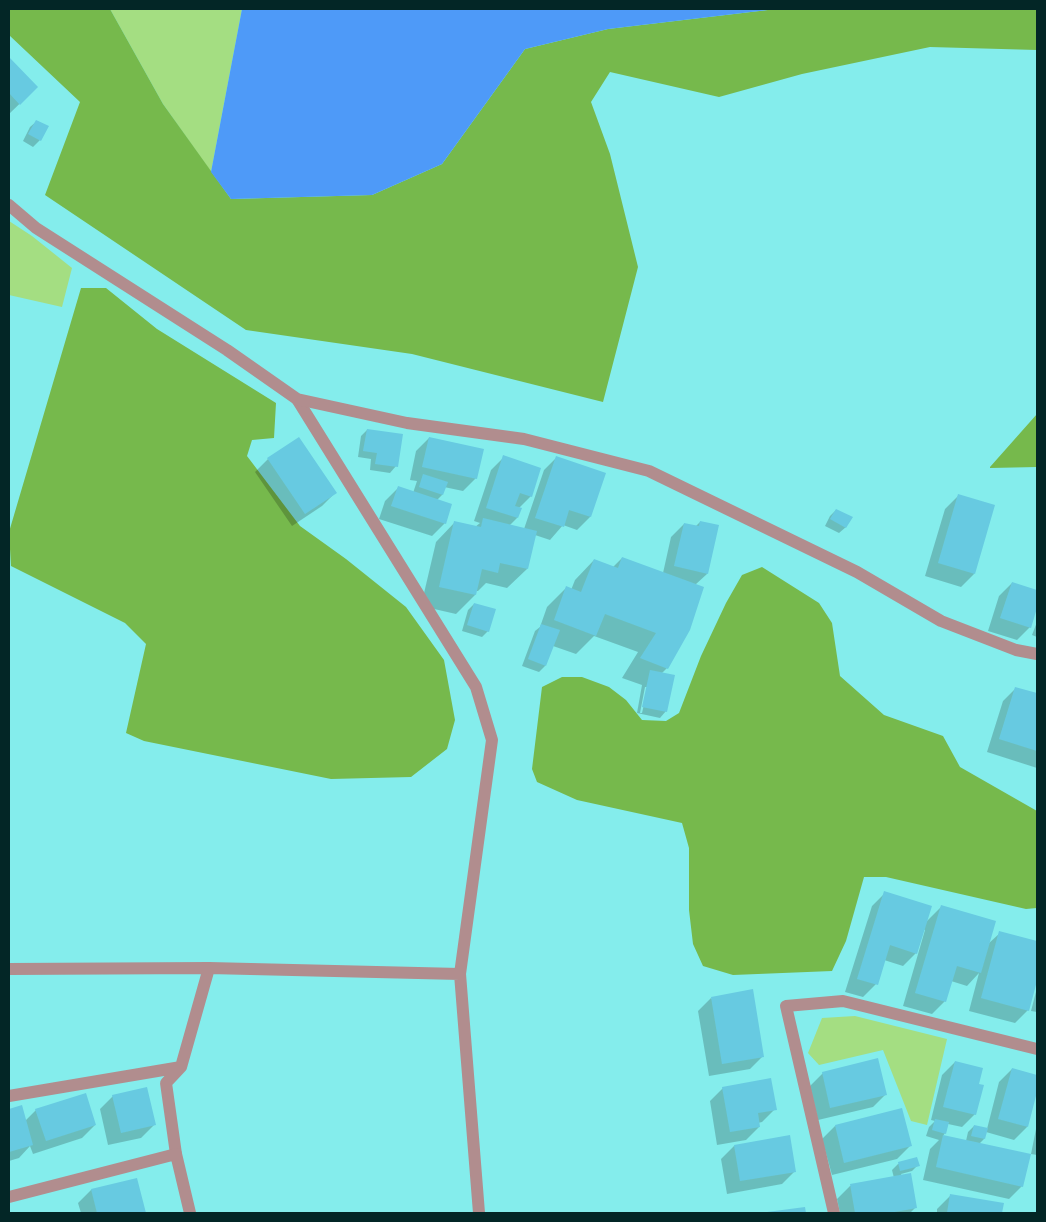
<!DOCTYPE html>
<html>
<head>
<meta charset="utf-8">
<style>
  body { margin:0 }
  #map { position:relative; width:1046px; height:1222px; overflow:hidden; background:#84edec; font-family:Figtree,sans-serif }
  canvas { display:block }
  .frame { position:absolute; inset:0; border:10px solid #032626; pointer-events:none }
</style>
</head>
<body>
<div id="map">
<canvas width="1046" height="1222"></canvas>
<div class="frame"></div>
</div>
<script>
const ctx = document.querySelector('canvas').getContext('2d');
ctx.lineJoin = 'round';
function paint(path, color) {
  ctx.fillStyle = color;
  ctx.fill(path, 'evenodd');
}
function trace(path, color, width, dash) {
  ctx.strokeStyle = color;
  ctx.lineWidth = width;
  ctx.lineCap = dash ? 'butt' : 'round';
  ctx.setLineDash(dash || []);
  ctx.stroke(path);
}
paint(new Path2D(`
  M110,9H242L211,172L163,104Z
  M9,221L32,236L72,268L62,307L9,295Z
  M855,1016L947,1039L927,1125L911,1121L883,1050L819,1065L808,1053L822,1018Z`), '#a4de82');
paint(new Path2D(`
  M9,9H110L163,104L231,199L372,195L442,164L525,49L608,29L776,9H1037V50L930,47L802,74L719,97L610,72L591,102L610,154L638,267L603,402L412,354L246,330L45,195L80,102L9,35Z
  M81,288H106L157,329L276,403L274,438L252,440L247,456L300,526L346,559L406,607L444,660L455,720L447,749L411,777L331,779L144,741L126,733L146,644L125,623L11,566L9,532Z
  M1037,414V467L990,468V467Z
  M762,567L819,603L832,623L840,676L884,715L943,736L960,767L1037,811V908L1026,909L886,877H864L846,941L832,971L733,975L703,966L693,944L689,910V848L682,823L577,800L537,782L532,769L542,687L562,677H582L609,687L626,700L642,720L666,721L679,713L701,656L726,603L742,575Z`), '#76b94c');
paint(new Path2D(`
  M242,9H776L608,29L525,49L442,164L372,195L231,199L211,172Z`), '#4e9af8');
paint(new Path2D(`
  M9,59L37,87L9,114Z
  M37,121L47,126L40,140L33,147L23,141L30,127Z
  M367,430L396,466L390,473L370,470L371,459L358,457L361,436Z
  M429,438L476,478L463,491L444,487L442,495L437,500L445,523L432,536L379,519L385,501L398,488L413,493L417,481L410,480L416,451Z
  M504,457L531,496L519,508L520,509L517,518L509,526L524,529L544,470L557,457L604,474L590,517L577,530L563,525L550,540L535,535L527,569L507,588L486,583L478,591H476L475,595L456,614L421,606L436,542L455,522L475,527L480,523L474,521L491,470Z
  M268,459L335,493L322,506L292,526L255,472Z
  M958,496L974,574L961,587L925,576L945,509Z
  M836,510L846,527L839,533L825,526L830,516Z
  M700,522L707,574L695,585L667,668L662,673L666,711L660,718L637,713L642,685L622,678L638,652L594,636L576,654L553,646L545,666L539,672L522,666L535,631L540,627L547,607L566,588L571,590L575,580L594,560L613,567L622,558L663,573L671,537L684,524L696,526ZM645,687H648L642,713H640Z
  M1012,583L1037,591V604L1030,627L1017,640L988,631L999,596Z
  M474,604L488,631L482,637L462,631L468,610Z
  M1037,622V637L1032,635Z
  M1016,688L1037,695V768L987,752L1003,701Z
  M885,893L925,923L941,907L988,944L1000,933L1037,943V977L1028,1010L1015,1023L969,1011L979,973L967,986L951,981L945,1001L932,1014L903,1006L925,930L923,929L916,953L903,966L884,960L876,984L863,997L845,992L872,906Z
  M1037,988V1012L1031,1011Z
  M711,998L763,1056L750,1069L709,1076L698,1011Z
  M955,1062L977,1084L975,1114L962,1127L948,1124L945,1133L943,1136L966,1141L968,1132L974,1126L987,1129L999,1082L1012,1069L1037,1076V1087L1027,1127L1014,1140L986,1132L984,1139L979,1144L1022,1186L1009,1199L923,1180L930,1149L939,1140L926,1136L929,1127L935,1121L931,1120L942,1075Z
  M823,1073L886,1094L873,1107L818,1120L810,1086Z
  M723,1088L775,1109L762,1122L758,1123L759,1127L746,1140L717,1145L710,1101Z
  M113,1096L154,1125L141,1138L108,1145L100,1109Z
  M21,1107L25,1121L36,1110L95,1125L82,1138L33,1154L30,1146L19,1158L9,1161V1110Z
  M1037,1124V1155L1031,1154Z
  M835,1126L910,1146L897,1159L832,1175L822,1139Z
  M734,1146L795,1171L782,1184L727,1194L721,1159Z
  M917,1159L918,1165L912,1171L901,1174L915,1208L910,1213H840L837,1199L850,1186L894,1178L892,1170L898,1164Z
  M136,1179L145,1213H81L78,1203L91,1190Z
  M950,1196L1002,1204L1001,1213H937V1209Z`), '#0003');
paint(new Path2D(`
  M9,57L38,87L20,105L9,93Z
  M36,120L49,126L41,141L28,134Z
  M367,429L403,434L398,467L375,464L377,453L363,451Z
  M299,437L337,493L305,514L267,458Z
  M429,437L484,449L477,479L422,467Z
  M503,455L541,468L532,497L520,493L515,506L522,508L518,518L486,508Z
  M556,456L606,473L591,517L569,510L564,527L535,518Z
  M423,474L448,482L443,495L419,487Z
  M398,486L452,504L446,524L391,506Z
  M958,494L995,505L975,574L938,563Z
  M836,509L853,517L846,528L830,519Z
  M483,518L537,531L528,569L500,563L498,573L482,569L476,595L439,587L454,521L481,527Z
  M700,521L719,525L708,574L674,566L684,523L699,526Z
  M622,557L704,587L690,630L668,669L640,658L656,633L605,614L596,636L554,620L566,586L581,592L594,559L618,568Z
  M1012,582L1037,590V608L1031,628L1000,618Z
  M474,603L496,609L489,632L467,625Z
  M541,624L560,630L546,666L528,659Z
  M650,670L675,675L667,712L642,707Z
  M1015,687L1037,693V751L999,739Z
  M884,891L932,906L917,954L890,945L878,985L857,979Z
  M941,905L996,921L981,973L957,966L946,1002L915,993Z
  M999,931L1037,941V981L1029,1011L981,998Z
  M753,989L764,1057L722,1064L711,997Z
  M878,1058L887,1095L830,1108L822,1072Z
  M955,1061L983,1068L979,1084L984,1085L976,1115L943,1107Z
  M1012,1068L1037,1075V1092L1028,1127L998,1119Z
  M771,1078L777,1110L758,1113L760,1127L730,1132L722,1087Z
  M147,1087L156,1125L121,1133L112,1095Z
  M86,1093L96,1125L46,1141L35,1109Z
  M22,1105L33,1145L9,1152V1109Z
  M902,1108L912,1146L844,1163L835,1125Z
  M935,1119L949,1122L946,1134L932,1130Z
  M974,1125L988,1128L985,1139L971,1136Z
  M790,1135L796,1172L740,1181L734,1145Z
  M943,1135L1031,1154L1023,1187L936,1167Z
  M917,1157L920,1166L900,1171L898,1162Z
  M911,1173L917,1208L889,1213H855L850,1184Z
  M137,1178L146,1213H97L91,1189Z
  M950,1194L1004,1203L1002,1213H947Z
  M805,1207L806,1213H767V1212Z`), '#67cae1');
trace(new Path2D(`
  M209,968L460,974L492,740L476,687L297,399
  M9,969L209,968L181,1067L166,1083L176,1154
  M460,974L479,1213
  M9,1096L181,1067`), '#b18d8e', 12);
trace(new Path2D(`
  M9,205L36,228L227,350L297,399L407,423L524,439L649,471L857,572L941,621L1016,650L1037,654
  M9,1197L176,1154L190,1213
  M834,1213L786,1006L843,1001L1037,1049`), '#b18d8e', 12);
</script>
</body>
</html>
